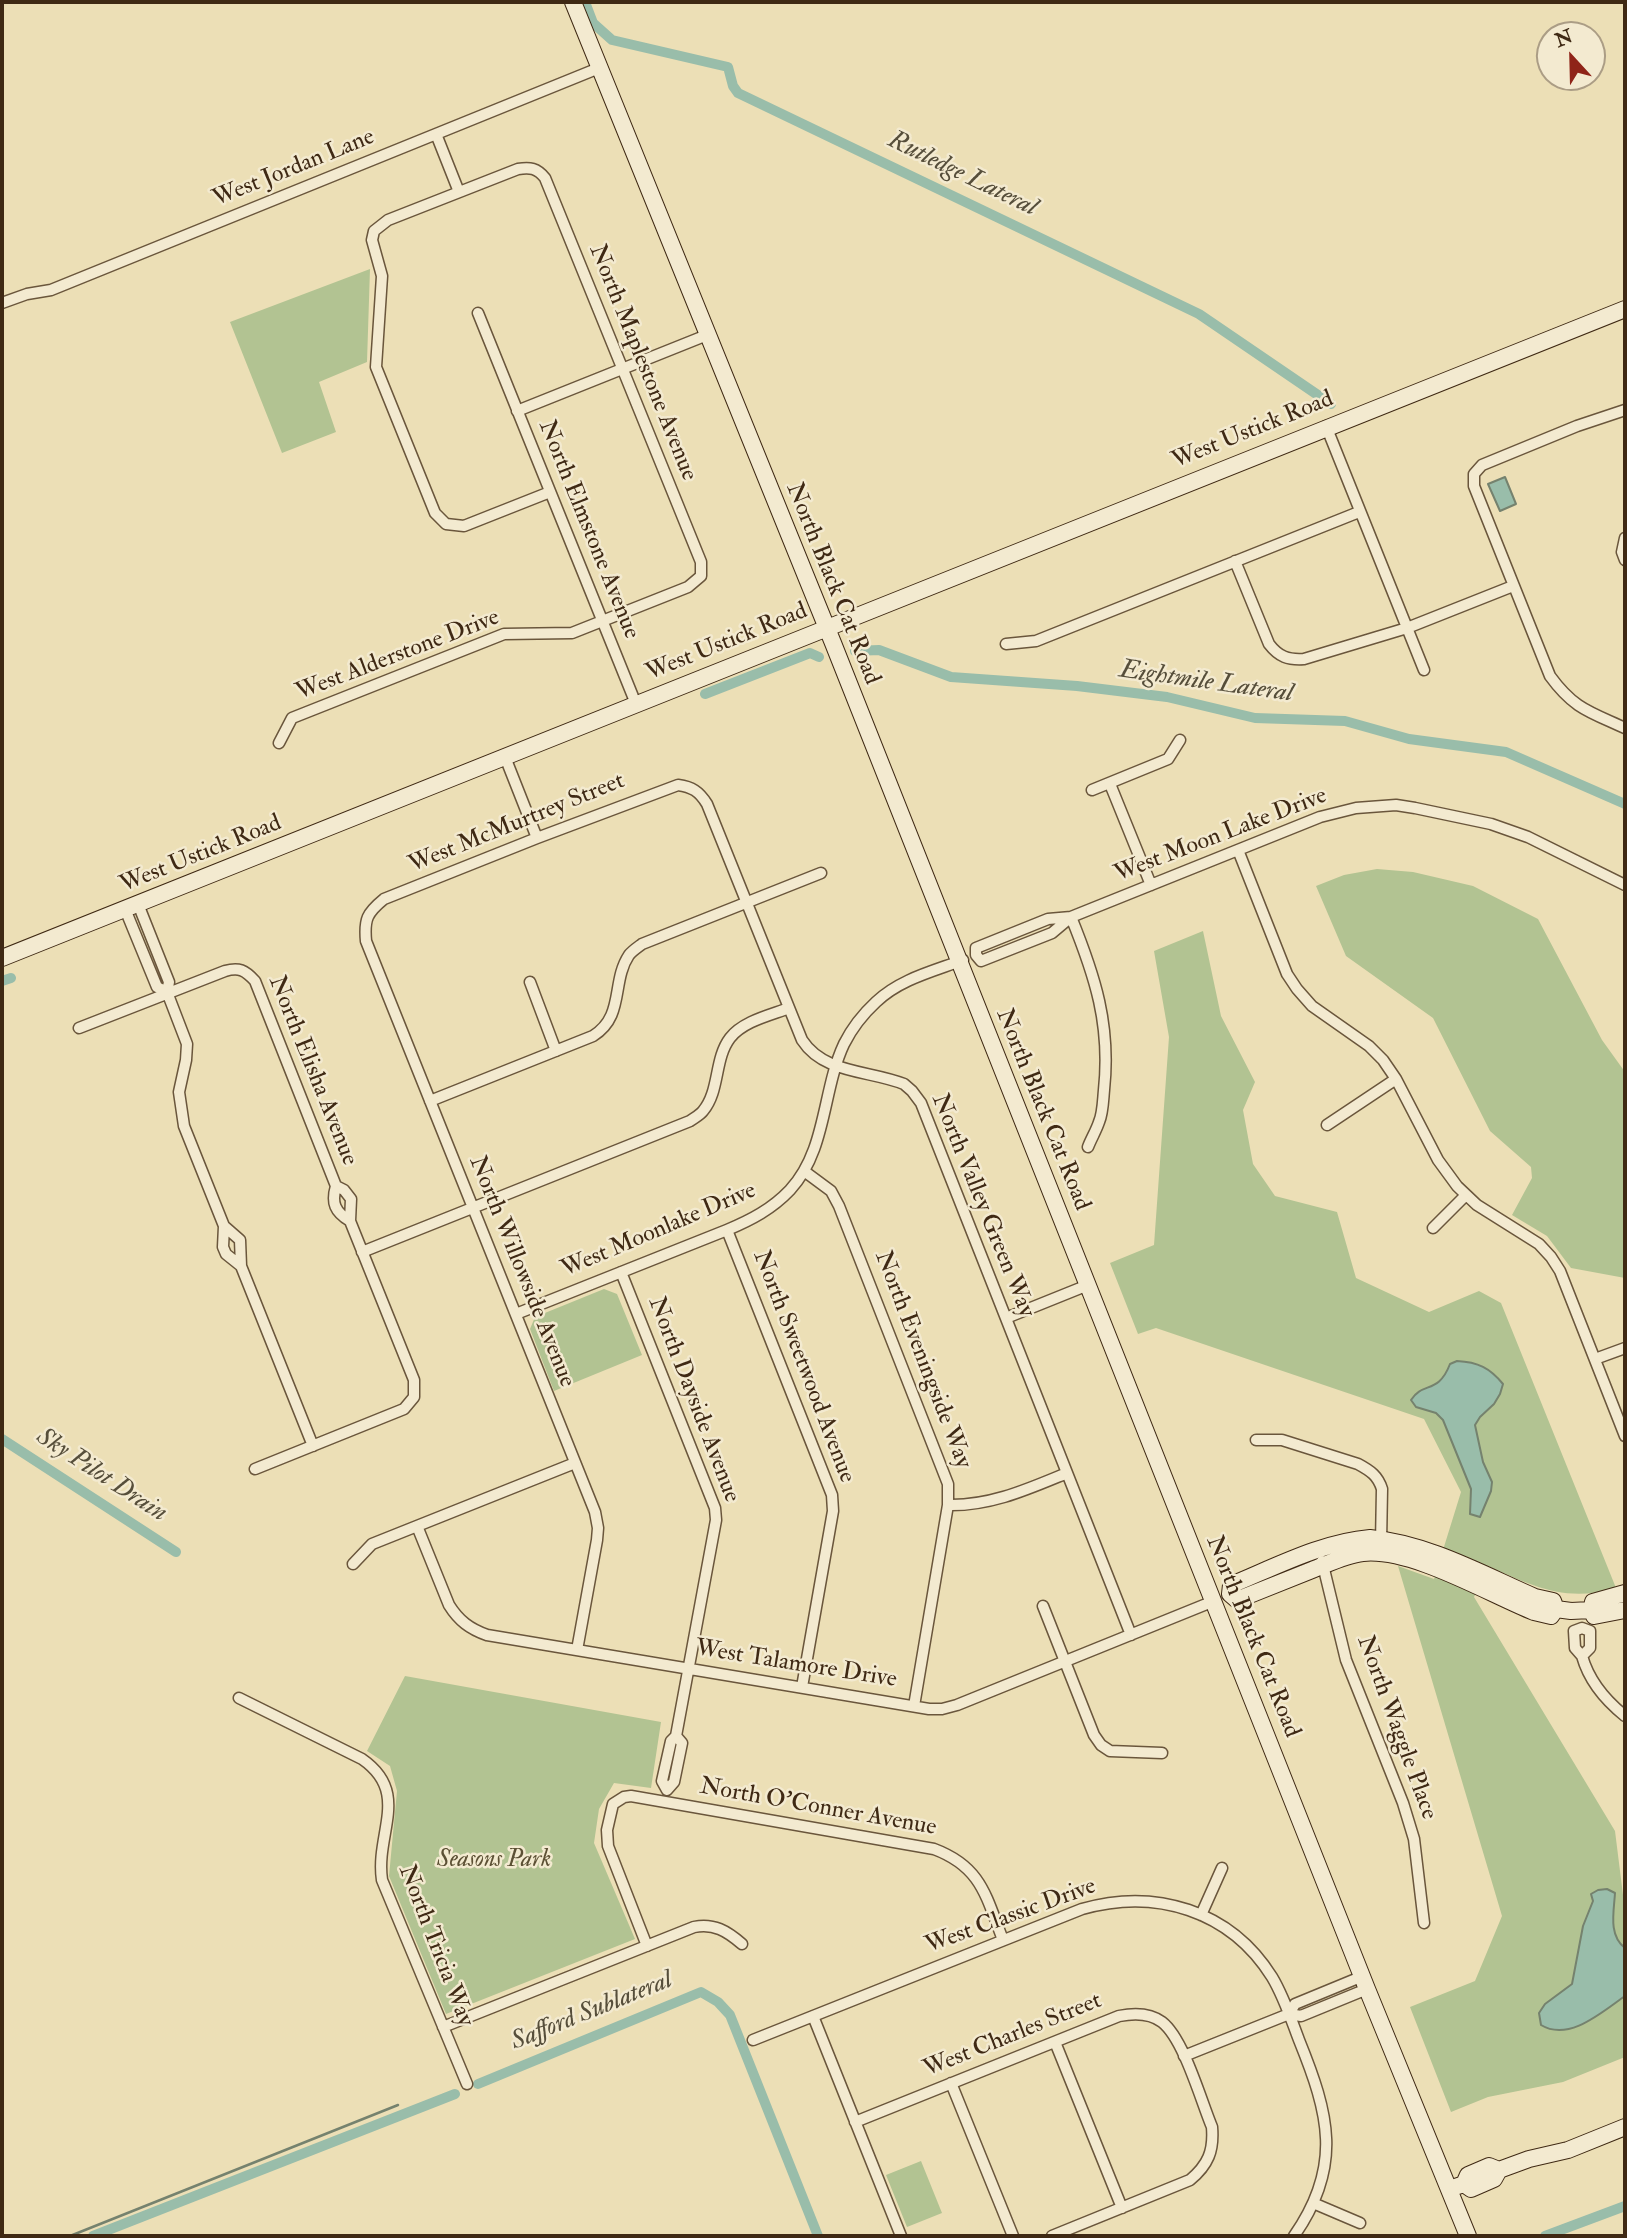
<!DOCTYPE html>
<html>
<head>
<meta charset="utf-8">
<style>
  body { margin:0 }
  #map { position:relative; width:1627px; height:2238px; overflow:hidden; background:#ecdfb6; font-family:"IM FELL Double Pica",serif }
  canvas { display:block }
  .frame { position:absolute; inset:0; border:4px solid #3f2914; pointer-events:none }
  .north { position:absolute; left:1536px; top:21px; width:70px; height:70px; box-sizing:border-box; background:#f3ead0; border:2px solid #ab9d85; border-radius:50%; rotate:338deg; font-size:19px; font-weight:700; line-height:28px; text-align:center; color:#3f2914 }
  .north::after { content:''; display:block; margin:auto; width:24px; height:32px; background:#8f2418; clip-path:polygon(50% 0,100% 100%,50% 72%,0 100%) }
</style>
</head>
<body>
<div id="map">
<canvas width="1627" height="2238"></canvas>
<div class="frame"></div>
<div class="north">N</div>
</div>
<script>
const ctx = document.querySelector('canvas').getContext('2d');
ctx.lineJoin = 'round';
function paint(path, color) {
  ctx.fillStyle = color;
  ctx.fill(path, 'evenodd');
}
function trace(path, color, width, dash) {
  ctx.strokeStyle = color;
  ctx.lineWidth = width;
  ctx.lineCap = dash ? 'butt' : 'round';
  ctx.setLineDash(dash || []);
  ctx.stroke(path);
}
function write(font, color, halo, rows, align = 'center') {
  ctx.font = font + ' "IM FELL Double Pica",serif';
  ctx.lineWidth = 5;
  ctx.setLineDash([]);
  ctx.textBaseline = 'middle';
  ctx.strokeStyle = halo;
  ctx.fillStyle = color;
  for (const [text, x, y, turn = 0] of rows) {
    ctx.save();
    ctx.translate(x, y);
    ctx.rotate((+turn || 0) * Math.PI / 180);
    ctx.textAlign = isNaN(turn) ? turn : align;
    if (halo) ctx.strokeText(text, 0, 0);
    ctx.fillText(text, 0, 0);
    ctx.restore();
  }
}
paint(new Path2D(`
  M370,269L367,362L319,382L336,432L282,453L230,322Z
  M1377,869L1413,872L1473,886L1538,919L1602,1040L1625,1072V1278L1571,1268L1547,1236L1512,1215L1532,1178L1531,1167L1490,1131L1433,1018L1346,956L1316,886L1344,875Z
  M1203,931L1221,1016L1255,1082L1243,1110L1253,1164L1275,1196L1337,1212L1356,1278L1429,1312L1479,1291L1501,1303L1616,1588C1566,1603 1532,1586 1488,1566L1474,1597L1615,1831L1625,1911V2057L1563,2082L1488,2097L1451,2112L1410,2007L1475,1981L1502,1916L1398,1566L1434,1579L1461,1492L1424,1419L1156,1328L1138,1334L1110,1263L1154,1245L1169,1037L1154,951Z
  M604,1289L617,1294L642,1355L554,1391L530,1329L535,1317Z
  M405,1676L661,1722L651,1788L614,1783L599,1809L594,1843L635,1939L446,2014L389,1876L397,1791L390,1766L367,1751Z
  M921,2161L942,2213L907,2227L886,2175Z`), '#b2c392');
const water = new Path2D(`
  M1505,477L1516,504L1500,511L1488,484Z
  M1457,1361C1478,1362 1490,1368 1503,1384L1500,1394L1494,1404L1480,1417L1475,1425L1483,1462L1492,1482L1491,1491L1480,1517L1470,1514L1471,1489L1443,1420L1436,1413L1416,1407L1411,1400C1423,1381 1438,1395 1450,1364Z
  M1607,1889L1615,1893C1614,1911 1608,1935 1625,1948V1996C1602,2012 1569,2042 1541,2025L1539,2013L1545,2004L1572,1984L1583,1926L1593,1901L1591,1894L1598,1890Z`);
paint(water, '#99bdaa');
trace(water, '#75826e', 2);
trace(new Path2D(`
  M70,2236L398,2105`), '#75826e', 2.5);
trace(new Path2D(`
  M585,2L593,23L612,40L728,67L733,86L738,93L1199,314L1331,404
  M855,651L879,650L951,677L1077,686L1167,697L1255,718L1345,721L1409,739L1506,752L1625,804
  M705,694L810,653L819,657
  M2,981L11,978
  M2,1439L176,1552
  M478,2084L701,1992L718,2002L730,2015L818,2236
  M93,2236L455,2094
  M1545,2236L1625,2206`), '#99bdaa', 10);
const street = new Path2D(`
  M438,139L459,192
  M2,303L27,294L51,290L599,68
  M478,313L636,704
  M1625,410L1577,426L1482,465L1474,474V486L1550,676C1574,709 1590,712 1625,728
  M517,411L707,335
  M1326,426L1424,670
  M1625,538L1622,552L1625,560
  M1235,561L1269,644C1279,657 1288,660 1304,659L1407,628L1513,586
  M1006,644L1036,641L1359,512
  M279,743L292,718L504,634L572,633L688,587L701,576V562L545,178C537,168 530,167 518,169L388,220L374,231L372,240L382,276L376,367L435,513L446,524L464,526L550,492
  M505,757L537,838
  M1110,784L1151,885
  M1092,790L1168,759L1180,740
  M1238,850L1287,974L1297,989L1312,1006L1369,1046L1383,1060L1396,1079L1438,1160L1457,1186L1477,1205L1539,1244L1551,1257L1560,1271L1625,1436
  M125,909L157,987L167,992L169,982L138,904
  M1071,917L1052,933L981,961L976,955V948L1048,919L1071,917L1320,817L1356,808L1396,805L1415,808L1491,824L1528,837L1625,885
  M1071,917C1095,976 1111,1025 1104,1090C1103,1100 1103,1113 1099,1122C1096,1131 1091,1139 1088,1147
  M530,982L556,1051
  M167,992L187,1044L186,1060L179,1092L184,1126L224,1226L223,1247L226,1254L241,1266
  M79,1028L225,971C239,967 245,970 255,981L336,1186C331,1203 335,1212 350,1221
  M430,1101L593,1036C625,1016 611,982 629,955C632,951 638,947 642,944L821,873
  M1327,1125L1396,1079
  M804,1171L831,1191L839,1206L948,1484V1505L914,1706
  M224,1226L240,1240L241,1266L313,1446
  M1433,1228L1466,1195
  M727,1230L832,1495L833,1511L802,1687
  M362,1252L690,1121C694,1118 700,1115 703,1111C720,1091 714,1059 730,1038C743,1021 771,1015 789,1008
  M621,1272L715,1508L716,1520L676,1736L671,1741L662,1781L667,1790L674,1782L682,1743L676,1736
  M516,1314L727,1230C751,1220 772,1209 790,1190C827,1150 822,1091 844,1044C852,1028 863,1014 876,1002C900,979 934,971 963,960
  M1006,1318L1088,1285
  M1595,1359L1625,1348
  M1256,1440H1282L1358,1464C1371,1471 1378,1476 1382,1489L1381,1543
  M255,1469L404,1409L414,1397V1380L350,1221L351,1199L344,1190L336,1186
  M948,1505C991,1506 1028,1489 1067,1473
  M417,1526L449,1605C459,1621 470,1629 487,1635L929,1709H942L957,1705L1214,1601
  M1322,1561L1346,1660L1403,1803L1414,1839L1424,1923
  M353,1564L372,1544L575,1463
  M1043,1606L1094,1735L1101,1745L1110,1751L1162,1753
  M1582,1628L1590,1631V1648L1582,1656L1575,1648L1574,1631Z
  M577,1650L597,1540L598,1528L595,1512L366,941C364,919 367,913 384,899L537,838L678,785C692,787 699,791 707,804L802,1040C824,1074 869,1070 904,1084L912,1091L921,1103L1131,1635
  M1582,1656C1589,1681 1605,1700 1625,1716
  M239,1698L362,1759C411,1793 375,1833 382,1880L467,2084
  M1201,1915L1222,1868
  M647,1946L608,1846L607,1830L613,1804L624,1797L631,1796L934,1849C982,1867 986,1897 1003,1940
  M1289,2014L1295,2004L1363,1976
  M813,2016L901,2236
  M443,2027L694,1927C714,1923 727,1931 742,1944
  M753,2040L1082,1909C1155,1888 1230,1910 1272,1977C1284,1997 1291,2019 1299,2040C1329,2114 1343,2166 1294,2236
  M1055,2042L1122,2208
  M1184,2056L1289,2014L1301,2016L1367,1989
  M951,2083L1013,2236
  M855,2122L1119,2016C1134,2013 1150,2013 1162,2022C1184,2039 1201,2101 1212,2127C1214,2151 1208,2165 1190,2180L1052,2236
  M1313,2203L1360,2223`);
const secondary = new Path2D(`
  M573,2L833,643L1367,1989L1468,2236
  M2,958C544,745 1083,522 1625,309
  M1370,1538C1429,1544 1482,1574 1535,1597L1553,1601L1556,1609L1551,1616L1534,1612C1487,1593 1412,1548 1363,1553C1345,1555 1328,1564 1312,1570C1287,1580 1262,1590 1237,1600L1230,1594L1231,1585C1275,1567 1322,1542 1370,1538Z
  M1625,1593L1593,1602L1591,1610L1594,1616L1625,1610
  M1556,1609L1571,1611L1591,1610
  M1499,2170L1529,2159L1568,2150L1625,2127
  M1449,2189L1464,2184L1468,2175L1489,2166L1499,2170L1494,2179L1471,2189L1464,2184`);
trace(street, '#6a563c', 13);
trace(secondary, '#3f2914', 18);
trace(street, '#f3ead0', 10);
trace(secondary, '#f3ead0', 16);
write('24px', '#3f2914', '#f3ead0', [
  ["West Jordan Lane",294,169,-22],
  ["North Maplestone Avenue",642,363,68],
  ["West Ustick Road",1253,431,-22],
  ["North Elmstone Avenue",588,530,68],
  ["North Black Cat Road",832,584,68],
  ["West Ustick Road",727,643,-22],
  ["West Alderstone Drive",398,656,-21],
  ["West McMurtrey Street",517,824,-22],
  ["West Moon Lake Drive",1221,836,-21],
  ["West Ustick Road",201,855,-22],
  ["North Elisha Avenue",312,1071,68],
  ["North Black Cat Road",1042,1110,68],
  ["North Valley Green Way",982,1206,68],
  ["West Moonlake Drive",659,1231,-23],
  ["North Willowside Avenue",521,1272,68],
  ["North Eveningside Way",922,1360,69],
  ["North Sweetwood Avenue",803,1367,69],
  ["North Dayside Avenue",693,1400,69],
  ["North Black Cat Road",1252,1637,68],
  ["West Talamore Drive",796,1665,9],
  ["North Waggle Place",1396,1728,70],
  ["North O'Conner Avenue",818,1808,10],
  ["West Classic Drive",1011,1917,-20],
  ["North Tricia Way",435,1946,69],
  ["West Charles Street",1013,2036,-22]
]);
write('italic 24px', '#5c5034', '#f3ead0', [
  ["Seasons Park",494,1861]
]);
write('italic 26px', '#564e3a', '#f3ead0', [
  ["Rutledge Lateral",962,175,26],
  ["Eightmile Lateral",1206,683,8],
  ["Sky Pilot Drain",101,1476,33],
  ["Safford Sublateral",592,2012,-22]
]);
</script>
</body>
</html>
